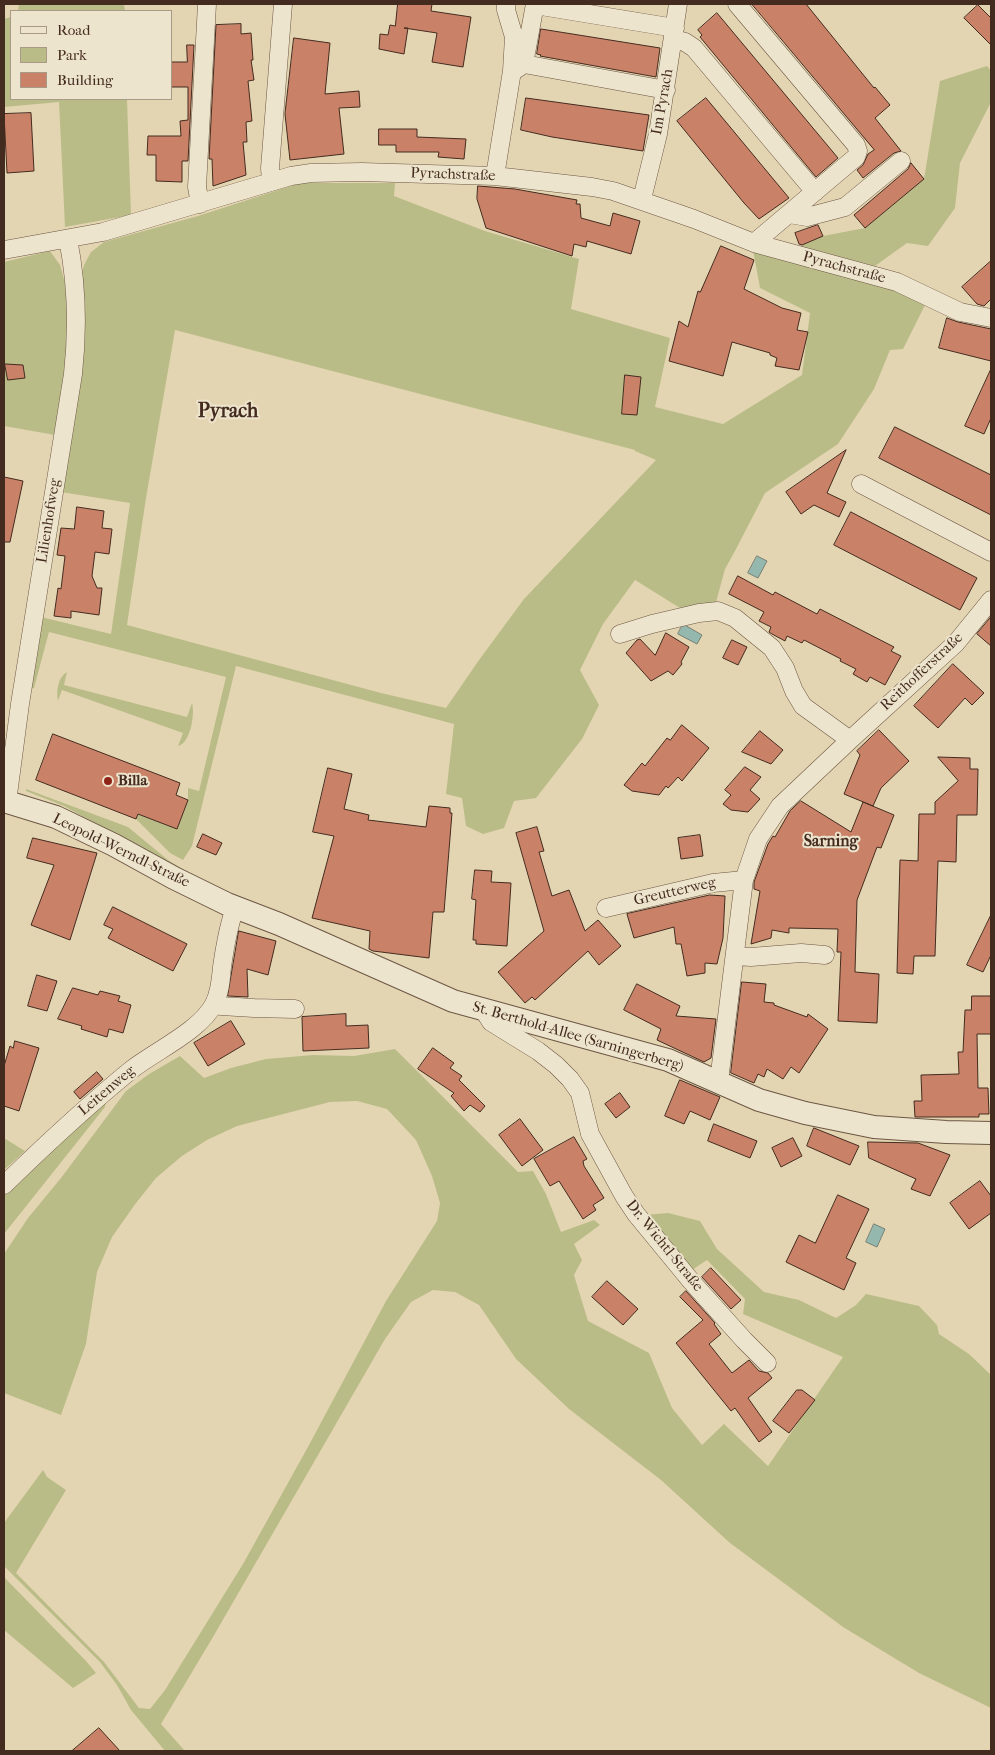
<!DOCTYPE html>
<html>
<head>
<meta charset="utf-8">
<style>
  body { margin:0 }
  #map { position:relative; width:995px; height:1755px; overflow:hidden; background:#e4d5b2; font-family:"IM FELL French Canon",serif }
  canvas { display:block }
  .frame { position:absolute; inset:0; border:5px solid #442b1f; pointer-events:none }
  .legend { position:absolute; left:10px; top:10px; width:162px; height:90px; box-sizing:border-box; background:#ede4cd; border:1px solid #a99a87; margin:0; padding:6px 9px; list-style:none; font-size:15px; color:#442b1f }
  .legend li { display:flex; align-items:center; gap:10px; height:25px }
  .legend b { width:25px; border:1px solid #a99a87 }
</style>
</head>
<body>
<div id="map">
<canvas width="995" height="1755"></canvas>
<div class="frame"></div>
<ul class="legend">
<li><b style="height:6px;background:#ede4cd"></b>Road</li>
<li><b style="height:14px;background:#babc88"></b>Park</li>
<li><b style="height:14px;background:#c98268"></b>Building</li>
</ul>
</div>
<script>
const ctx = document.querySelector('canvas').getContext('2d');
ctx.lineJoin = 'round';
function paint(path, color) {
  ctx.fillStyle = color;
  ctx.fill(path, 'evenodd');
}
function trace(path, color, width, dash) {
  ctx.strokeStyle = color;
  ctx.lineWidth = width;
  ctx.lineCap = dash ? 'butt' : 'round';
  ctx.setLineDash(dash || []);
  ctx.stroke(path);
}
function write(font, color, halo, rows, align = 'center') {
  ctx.font = font + ' "IM FELL French Canon",serif';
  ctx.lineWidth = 4;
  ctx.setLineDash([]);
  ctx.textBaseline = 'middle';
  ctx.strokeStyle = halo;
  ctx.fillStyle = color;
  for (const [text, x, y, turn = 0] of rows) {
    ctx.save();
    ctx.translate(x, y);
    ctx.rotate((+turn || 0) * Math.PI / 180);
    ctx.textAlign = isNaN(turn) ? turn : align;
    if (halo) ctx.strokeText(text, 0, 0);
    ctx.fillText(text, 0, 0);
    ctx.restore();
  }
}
paint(new Path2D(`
  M19,4H124L125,11H18Z
  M11,17V99H127L131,215L65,227L59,102L4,107V19Z
  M987,66L991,71L990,104L960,163L955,208L928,246L907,243L875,266L794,246H800L823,236L865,228L924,179L940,81Z
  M300,183H395L394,196L485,231L579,259L571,309L670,338L655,407L723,424L802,375L810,313L760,288L753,250L883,283L927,301L903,349L890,350L874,389L838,444L765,493L735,551L725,569L715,606L702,604L680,608L635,580L603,624L580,670L599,705L582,739L536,798L514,801L504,828L483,834L466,826L462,798L446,794L454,724L236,666L192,846L183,860L170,853L136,819L138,814L177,828L188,800V788L199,791L226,677L49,632L34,688L27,690L41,617L111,634L130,503L61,492L81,276L84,265L91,252L104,242L198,216ZM175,330L635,450V451L656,460L524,599L479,660L446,708L381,693L127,625L146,498Z
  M50,251L60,265L65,283L68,316L69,354L55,435L4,426V262Z
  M67,672L64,685L187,717L192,703C195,713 191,743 178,746L183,733L62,690L58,701C56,691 58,677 67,672Z
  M26,789L128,827L168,860L191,874L142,850L64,806L26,791Z
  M395,1049L518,1172L533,1171L546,1194L561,1232L594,1220L600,1225L574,1244L582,1260L574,1275L588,1321L649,1353L672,1408L702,1445L724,1424L768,1466L843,1357L743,1314L745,1299L707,1260L692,1270L644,1215L668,1213L700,1221L717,1249L764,1292L799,1300L836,1318L856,1305L866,1294L919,1306L937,1325L939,1334L969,1354L991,1375V1708L919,1673L843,1627L730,1543L661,1480L569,1409L516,1359L479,1305L455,1292L433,1290L411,1302L385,1339L213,1637L161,1724L185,1751H165L131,1710L117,1685L100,1662L4,1566V1523L43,1470L47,1477L66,1490L16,1573L104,1662L139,1708L150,1709L165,1690L243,1564L309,1445L386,1301L437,1221L440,1203L432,1176L416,1140L387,1109L357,1101L330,1102L237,1126L207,1140L182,1156L156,1178L136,1203L112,1237L97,1272L86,1344L61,1415L4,1393V1254L28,1218L61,1178L126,1091L149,1074L180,1056L204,1078L231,1068L266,1059L313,1055L354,1056Z
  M106,1099L105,1107L4,1234V1192Z
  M4,1138L25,1151L4,1170Z
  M4,1577L86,1661L96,1673L73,1688L4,1630Z`), '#babc88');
const water = new Path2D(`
  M757,556L767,561L758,578L748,573Z
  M683,624L702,635L697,644L678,634Z
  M874,1224L885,1229L877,1247L866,1242Z`);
paint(water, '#95b8ae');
trace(water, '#758075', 1);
const building = new Path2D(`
  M398,4H432L431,11L471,17L463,67L432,62L437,33L404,28H408L404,54L379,49L380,34L388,35L390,25L395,26Z
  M752,4H806L874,88L875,87L890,105L875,118L901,151L894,153L863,178L857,170L863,165L868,154L874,150Z
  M978,5L991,18V45L964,18Z
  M717,13L838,158L816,177L700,37L702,35L698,30Z
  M241,24V34L251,33L253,60H251L254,80L248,81L252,121L246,122L247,142H243L246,175L213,186L212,159H209L216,25Z
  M541,29L660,48L656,77L540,56L541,55L537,54Z
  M294,38L330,43L325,94L359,91L360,107L339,108L344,154L290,160L285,114Z
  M187,45H194L188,161H182V182L156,181V155H147L148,136H181L180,121L188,120V87H171V62H187Z
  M526,98L649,115L643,151L552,137L521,130Z
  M706,98L789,198L759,219L744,203L677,121Z
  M31,113L34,171L7,173L4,114Z
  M379,129H417V137L466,139L464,159L438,157L439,152H396V145H379Z
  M911,163L924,179L865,228L854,215L908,169Z
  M478,186L515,189L577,200L576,204H580L581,218L610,226L613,213L640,221L631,254L587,241L586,247L574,244L572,256L486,228L477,199Z
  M818,225L823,236L802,245L799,244L795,233Z
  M721,246L754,260L744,289L782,308L801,313L797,330L808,332L799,370L775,366L777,358L770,355V353L732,342L723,376L669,361L679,321L688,327L698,291L700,292Z
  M991,261V299L984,306L977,304L962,287Z
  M947,318L958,322L991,329V361L939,348Z
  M5,364L23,365L25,378L8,380Z
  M991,369V418L984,434L965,426Z
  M625,375L641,377L637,415L622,414Z
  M895,427L991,475V515L879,458Z
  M846,450L827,493L846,502L839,517L814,505L801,514L786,492Z
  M4,477L23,481L10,542H4Z
  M77,507L104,511L102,528L112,529L109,554L95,552L92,576L97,588H102L99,615L71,611V618L54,616L58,588L61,589L65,556L57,555L61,528L74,529Z
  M851,512L977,578L960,610L834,545Z
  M738,576L773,595L775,592L817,614L820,609L894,647L891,651L901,656L885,685L870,677L867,682L853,674L856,669L840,661L841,659L804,640L802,643L787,636L785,641L772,634L769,632L771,627L759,621L764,612L729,594Z
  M991,617V646L977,634Z
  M666,633L689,647L681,662L682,664L673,675L668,671L651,681L626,653L637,640L640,639L655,655Z
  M732,640L747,647L738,665L723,658Z
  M953,664L984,693L972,705L965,698L938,728L914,706Z
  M682,725L709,748L682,781L678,777L668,788L666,786L659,795L632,791L624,785L642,763L645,766L667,738L670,740Z
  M879,730L909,761L881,788L873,806L844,794L860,755L857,751Z
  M760,731L783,750L771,764L742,752Z
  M53,734L180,783L176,795L188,800L177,829L138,814L136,819L36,780Z
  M938,757L970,758V769H978L977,815H957L956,862L938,861L935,956H914L913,974L897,973L900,860L918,861L919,814H935V802L958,781Z
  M745,767L761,777L750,790L760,799L748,812L731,810L723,804L731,795L725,790Z
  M328,768L352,774L344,809L369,815L368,820L426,827L429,806L450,808V813H452L444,912H433L429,958L373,951L369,949L370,931L312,918L334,836L313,832Z
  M801,801L851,832L863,802L894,815L881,848L877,847L857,900L855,972L879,974L877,1023L838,1021L841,952H837L838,929L789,928V933L772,930L771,938L751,944L760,891L754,889V882L768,844L773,836L775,837L790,811Z
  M537,827L544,851L539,852L552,896L569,890L585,931L598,920L621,946L599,965L588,951L535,1000L532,997L525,1003L498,972L544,931L516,833Z
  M203,834L222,843L216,855L197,847Z
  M700,835L703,856L681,859L678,838Z
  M33,838L97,853L70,940L31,925L54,865L27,858Z
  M475,870L492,871L491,882L511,883L507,946L476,944V940H473L476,900L472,899Z
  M710,895L725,896L723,938L717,964L705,963V973L687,976L681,944H676L674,927L634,938L627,914Z
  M113,907L187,944L173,971L108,938L113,929L104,925Z
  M991,915V955L983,972L967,965Z
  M239,931L276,941L268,975L247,969L248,997L228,996Z
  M37,975L57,981L47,1011L28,1006Z
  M742,982L766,984L764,1002L774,1003V1005L807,1017L808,1014L828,1029L799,1073L791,1067L783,1079L767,1069L764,1077L758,1074L754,1083L731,1073Z
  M637,984L680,1006L676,1016L716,1019L711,1058L704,1062L657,1040L661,1029L624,1010Z
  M73,988L98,995L100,991L120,996L118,1001L131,1005L123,1033L109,1029L107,1037L81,1029L82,1026L58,1019Z
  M972,996H991V1034H977L978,1088H988L989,1114H979V1117H915L914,1101H922L921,1075L959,1074L958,1052H963L965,1010H971Z
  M346,1014V1026L368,1025L369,1048L303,1051L302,1017Z
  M231,1021L245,1044L208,1066L194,1043Z
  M15,1041L39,1048L19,1111L4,1106V1066L10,1046L13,1048Z
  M433,1048L454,1063L450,1068L462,1076L459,1080L485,1106L480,1112L470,1105L464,1111L451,1096L454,1093L418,1069Z
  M97,1072L103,1079L80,1099L74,1092Z
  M680,1080L720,1097L710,1120L690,1111L684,1124L665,1116Z
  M620,1093L630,1107L616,1118L605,1104Z
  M520,1119L543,1150L522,1166L499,1135Z
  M714,1124L757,1141L750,1158L708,1141Z
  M814,1128L859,1146L850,1165L807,1146Z
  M574,1137L587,1159L583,1161L584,1166L604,1198L593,1205L596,1210L583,1219L559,1181L550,1186L534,1159Z
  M793,1138L802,1156L781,1167L772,1148Z
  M868,1142L918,1143L950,1155L930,1196L911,1189L916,1179L869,1158Z
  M980,1181L991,1196V1213L969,1229L950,1203Z
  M838,1195L869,1209L846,1258L856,1263L844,1290L786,1262L799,1235L815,1243Z
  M711,1268L741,1300L731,1309L702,1277Z
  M607,1281L638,1309L623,1325L592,1297Z
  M686,1291L715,1323L714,1324L721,1334L709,1344L732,1373L749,1360L759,1371L768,1373L772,1378L748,1398L772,1432L759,1442L735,1408L731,1411L676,1343L703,1320L680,1297Z
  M797,1390H802L815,1400L789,1433L773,1421Z
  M99,1728L120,1751H72Z`);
paint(building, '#c98268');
trace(building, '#442b1f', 1);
const minor = new Path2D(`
  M737,4L856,145L858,151L856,157L754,243
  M535,5L675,28
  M674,39L685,42L694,48L815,192
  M524,64L666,90
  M515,70L524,64L535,4
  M495,176L512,71L514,37L506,10V4
  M271,181L270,168L283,4
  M642,199L658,134L678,4
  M200,204L197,187L207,4
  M789,214L807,217L845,207L901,161
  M4,250L103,232L291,176L311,173L362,172L495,176L592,187L613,191L694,219L754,243L897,282L960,312L991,318
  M861,484L991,552
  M620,634L652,624L699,613L718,611L735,618L772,648L785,668L794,691L803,706L850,740
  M7,802L20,704L73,374C78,328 77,284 68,239
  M606,908L713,883L744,880
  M735,956L751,957L801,953L825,955
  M215,1003L221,1006L254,1008L295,1009
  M484,1011L491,1022L538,1051L556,1065L570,1079L580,1093L590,1134L624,1196L636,1214L691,1281L744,1340L767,1363
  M719,1081L744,880L758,839L780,806L850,740L956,643L991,600
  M4,1185C45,1145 87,1106 131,1070C155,1051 200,1031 214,1004C220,993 221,979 222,967C225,946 228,927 235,908`);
const tertiary = new Path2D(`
  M4,801L56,817L114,845L174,878L227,904L279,924L453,1001L668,1060L759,1100L805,1113L874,1127L946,1132L991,1133`);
trace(minor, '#6c5644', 19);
trace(tertiary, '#6c5644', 24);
trace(minor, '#ede4cd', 18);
trace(tertiary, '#ede4cd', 22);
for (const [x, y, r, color] of [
  [108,781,5,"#8f2418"]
]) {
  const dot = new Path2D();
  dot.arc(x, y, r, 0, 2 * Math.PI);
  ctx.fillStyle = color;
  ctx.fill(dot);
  trace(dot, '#ede4cd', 2);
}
write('15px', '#442b1f', '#ede4cd', [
  ["Im Pyrach",663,102,-80],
  ["Pyrachstraße",453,175,2],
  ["Pyrachstraße",844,268,15],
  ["Lilienhofweg",49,521,-81],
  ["Reithofferstraße",922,672,-43],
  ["Leopold-Werndl-Straße",121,851,26],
  ["Greutterweg",675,892,-13],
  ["St. Berthold-Allee (Sarningerberg)",578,1037,16],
  ["Leitenweg",107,1091,-40],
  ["Dr. Wichtl-Straße",664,1246,51]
]);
write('bold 15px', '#442b1f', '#ede4cd', [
  ["Billa",118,781]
], 'left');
write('bold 16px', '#442b1f', '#ede4cd', [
  ["Sarning",831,842]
]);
write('bold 20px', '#442b1f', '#ede4cd', [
  ["Pyrach",228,412]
]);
</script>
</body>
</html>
